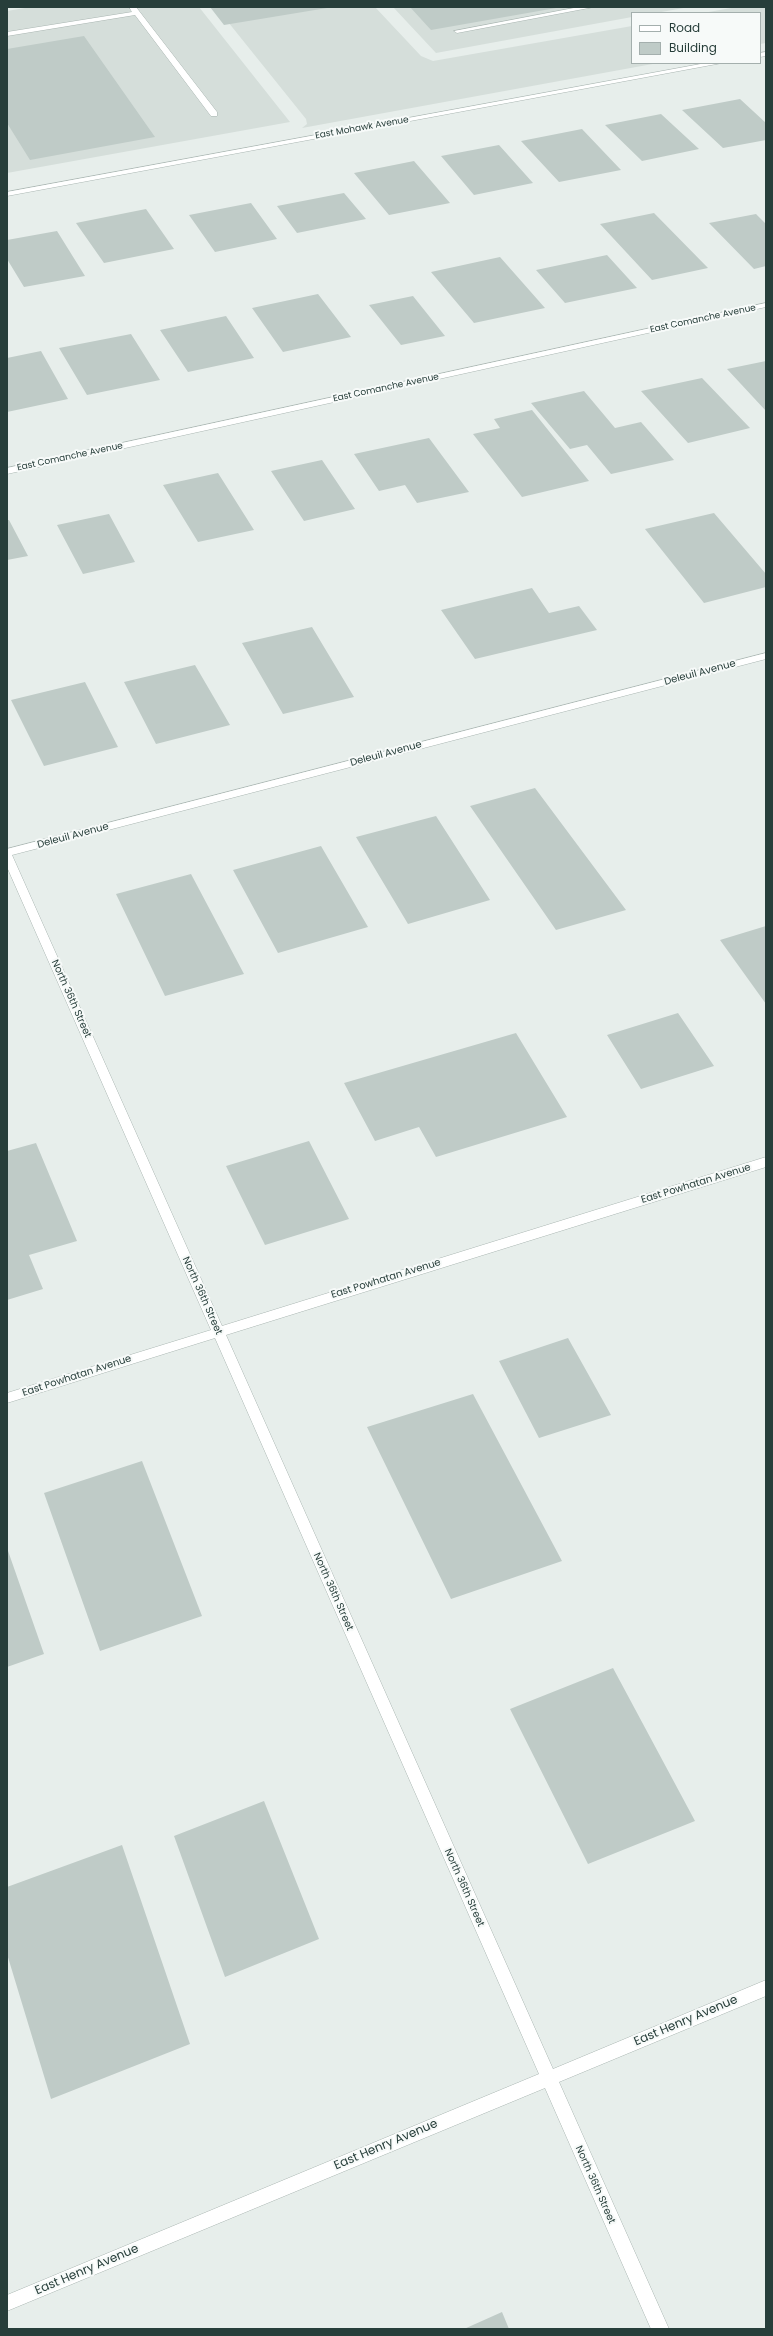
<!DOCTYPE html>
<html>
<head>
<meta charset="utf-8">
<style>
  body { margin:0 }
  #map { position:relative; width:773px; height:2336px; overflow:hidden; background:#e7eeeb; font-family:Poppins,sans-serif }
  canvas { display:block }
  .frame { position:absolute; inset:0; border:8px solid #273e3a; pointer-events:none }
  .legend { position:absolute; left:631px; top:12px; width:130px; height:52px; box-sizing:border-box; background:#f7faf9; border:1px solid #a4afad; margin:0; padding:5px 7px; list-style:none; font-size:12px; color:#273e3a }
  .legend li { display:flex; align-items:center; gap:8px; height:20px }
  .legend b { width:20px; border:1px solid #a4afad }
</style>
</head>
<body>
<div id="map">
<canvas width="773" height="2336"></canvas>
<div class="frame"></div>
<ul class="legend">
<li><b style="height:5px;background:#fff"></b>Road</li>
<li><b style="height:11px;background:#bfcbc7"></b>Building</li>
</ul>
</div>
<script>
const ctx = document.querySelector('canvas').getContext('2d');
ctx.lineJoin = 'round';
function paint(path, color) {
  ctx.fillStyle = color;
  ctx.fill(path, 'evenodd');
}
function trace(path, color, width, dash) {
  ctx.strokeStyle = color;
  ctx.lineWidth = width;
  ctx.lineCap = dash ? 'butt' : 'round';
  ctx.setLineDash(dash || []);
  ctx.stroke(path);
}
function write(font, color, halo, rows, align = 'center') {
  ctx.font = font + ' Poppins,sans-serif';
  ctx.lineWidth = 4;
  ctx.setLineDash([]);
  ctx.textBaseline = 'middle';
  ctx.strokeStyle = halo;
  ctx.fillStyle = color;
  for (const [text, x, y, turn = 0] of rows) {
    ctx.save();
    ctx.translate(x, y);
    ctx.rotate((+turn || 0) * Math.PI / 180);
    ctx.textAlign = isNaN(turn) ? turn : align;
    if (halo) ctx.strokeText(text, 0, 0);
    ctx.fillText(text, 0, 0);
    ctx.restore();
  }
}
paint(new Path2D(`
  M31,7H199L290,122L7,173V11Z
  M216,7H375L421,56L433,61L632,26V63H658L302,128L307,124L306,119Z
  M393,7H689L656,13H632V17L436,53Z
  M737,7H766V43L760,44V13H703Z`), '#d5deda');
paint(new Path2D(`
  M210,7H327V8L224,25Z
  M410,7H556V8L431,30Z
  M84,36L155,137L30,160L7,123V49Z
  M740,99L766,123V140L723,148L682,110Z
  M661,114L699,149L642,161L605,125Z
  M582,129L621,170L559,182L521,141Z
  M499,145L533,183L474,195L441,156Z
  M414,161L450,203L389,215L354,173Z
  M344,193L366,219L297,233L277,206Z
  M251,203L277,239L215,252L189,215Z
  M146,209L174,249L104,263L76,223Z
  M654,213L708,268L652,280L600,224Z
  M756,214L766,224V266L754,269L709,223Z
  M57,231L85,276L24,287L7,259V240Z
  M607,255L637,288L565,303L536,270Z
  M500,257L545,308L474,323L431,272Z
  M318,294L351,337L283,352L252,308Z
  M413,296L445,336L401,345L369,305Z
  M226,316L254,358L188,372L160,330Z
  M131,334L160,380L87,395L59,348Z
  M41,351L68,399L7,412V358Z
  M766,361V411L727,369Z
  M702,378L750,428L688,443L641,391Z
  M584,391L615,428L641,422L674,460L611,474L587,445L570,449L531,403Z
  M532,410L589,481L522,497L473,434L500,428L494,419Z
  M429,438L469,492L417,503L405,485L379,491L354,454Z
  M322,460L355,509L304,521L271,471Z
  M218,473L254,530L198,542L163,485Z
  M714,513L766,574V587L704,603L645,529Z
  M109,514L135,562L83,574L57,525Z
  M7,520H9L28,556L7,560Z
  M532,588L549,613L579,606L597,630L475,659L441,610Z
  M312,627L354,697L283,714L242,643Z
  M195,665L230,725L156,744L124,682Z
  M85,682L118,747L44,766L11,700Z
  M535,788L626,910L556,930L470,806Z
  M436,816L490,900L408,924L356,837Z
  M321,846L368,927L278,953L233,870Z
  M191,874L244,974L165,996L116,894Z
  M766,926V1004L720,940Z
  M678,1013L714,1066L641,1089L607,1035Z
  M516,1033L567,1117L436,1157L419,1127L375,1141L344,1083Z
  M309,1141L349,1219L265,1245L226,1166Z
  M36,1143L77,1241L29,1255L43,1289L7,1300V1151Z
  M568,1338L611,1415L539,1438L499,1361Z
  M473,1394L562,1561L451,1599L367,1427Z
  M142,1461L202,1616L100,1651L44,1493Z
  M7,1548L44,1654L7,1667Z
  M613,1668L695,1821L588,1864L510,1709Z
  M264,1801L319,1939L225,1977L174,1836Z
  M122,1845L190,2044L51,2099L7,1954V1887Z
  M502,2312L509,2329H464Z`), '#bfcbc7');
const service = new Path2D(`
  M129,7H136L217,112V116H211L135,15L7,36V32L132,12Z
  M579,7H594L457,33L454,31Z`);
const minor = new Path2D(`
  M766,52V56L760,57V53Z
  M706,63H722L7,196V192Z
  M766,303V307L7,474V468Z
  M766,653V659L12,855L222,1326L766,1157V1167L226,1335L553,2069L766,1980V1996L559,2082L669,2329H651L545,2088L7,2311V2295L539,2074L215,1338L7,1403V1393L211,1330L7,867V849Z`);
trace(service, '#aab6b2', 1);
trace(minor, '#aab6b2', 1);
paint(service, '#fff');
paint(minor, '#fff');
write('9px', '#273e3a', '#f7faf9', [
  ["East Mohawk Avenue",362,128,-10],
  ["East Comanche Avenue",703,319,-12],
  ["East Comanche Avenue",386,388,-12],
  ["East Comanche Avenue",70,457,-12]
]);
write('10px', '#273e3a', '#f7faf9', [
  ["Deleuil Avenue",700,673,-15],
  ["Deleuil Avenue",386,754,-15],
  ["Deleuil Avenue",73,836,-15],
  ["North 36th Street",71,999,66],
  ["East Powhatan Avenue",696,1184,-17],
  ["East Powhatan Avenue",386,1279,-17],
  ["North 36th Street",202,1296,66],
  ["East Powhatan Avenue",77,1376,-18],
  ["North 36th Street",333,1592,66],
  ["North 36th Street",464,1888,66],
  ["North 36th Street",595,2185,66]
]);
write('12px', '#273e3a', '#f7faf9', [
  ["East Henry Avenue",686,2021,-23],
  ["East Henry Avenue",386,2145,-23],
  ["East Henry Avenue",87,2270,-23]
]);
</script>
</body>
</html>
